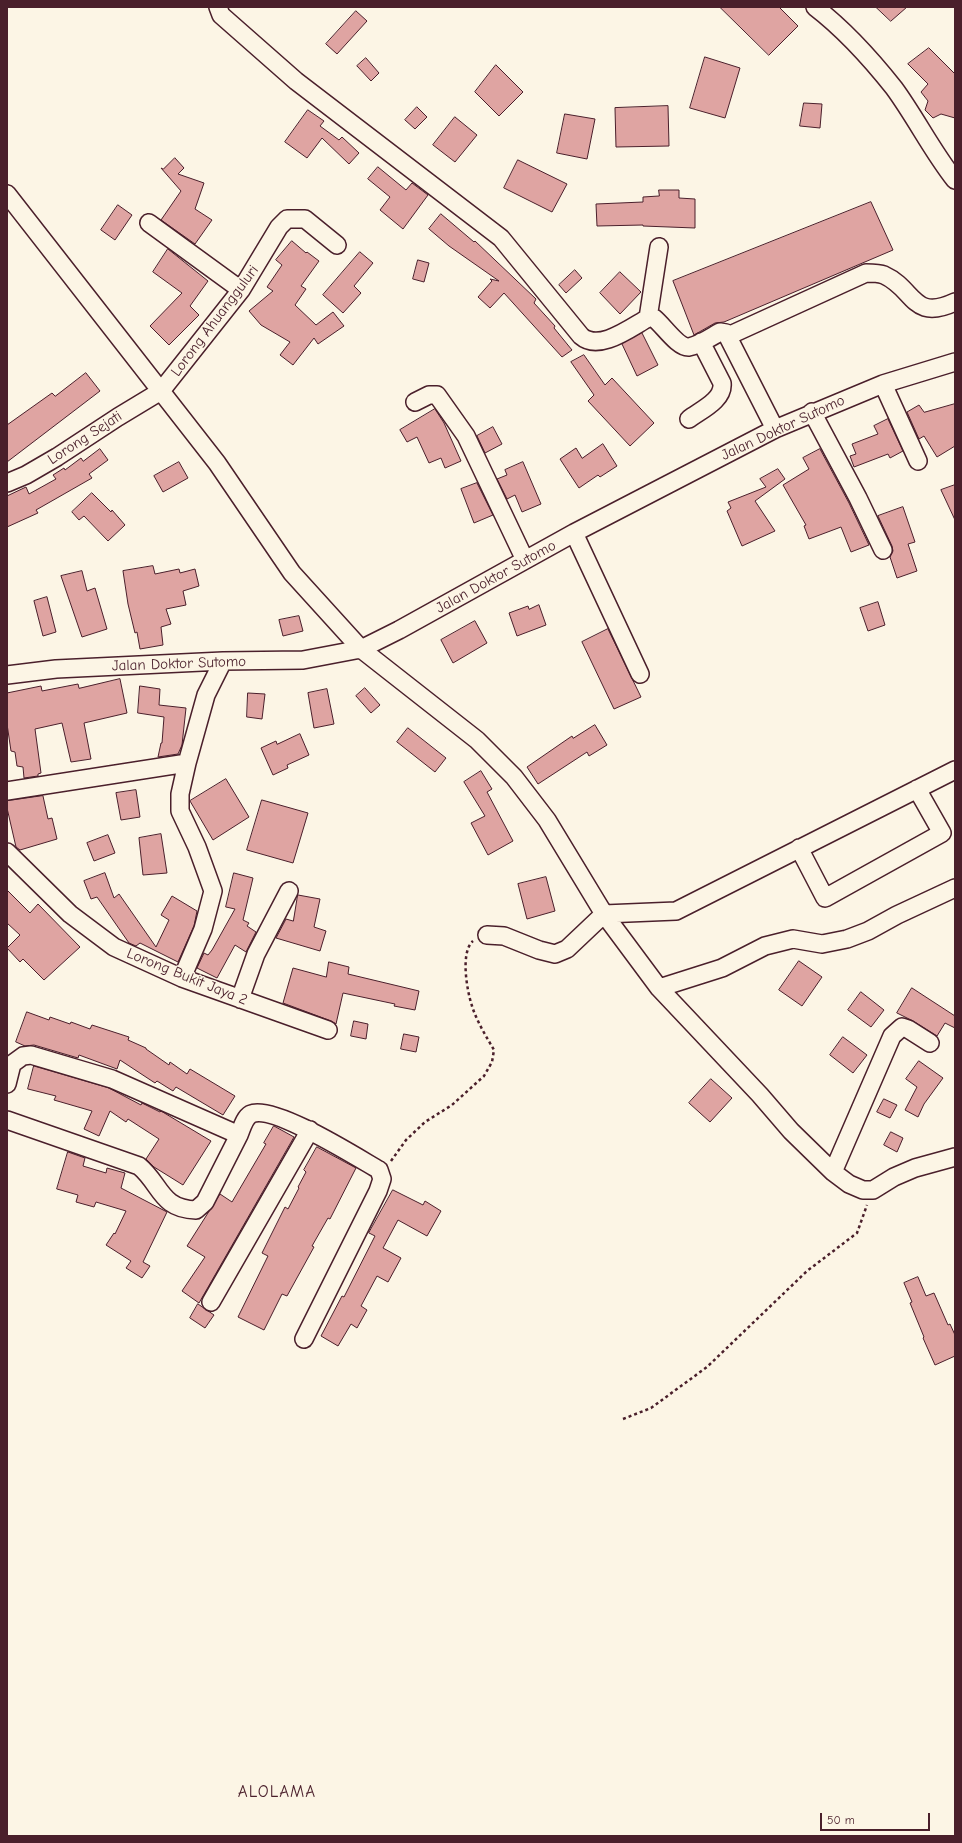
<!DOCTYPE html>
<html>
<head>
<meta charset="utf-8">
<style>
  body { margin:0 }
  #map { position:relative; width:962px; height:1843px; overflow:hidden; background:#fcf5e5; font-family:"Comic Neue",sans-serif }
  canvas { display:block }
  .frame { position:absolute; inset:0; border:8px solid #4a1f2b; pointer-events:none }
  .scale { position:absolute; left:820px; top:1813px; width:110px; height:18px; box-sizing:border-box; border:2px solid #4a1f2b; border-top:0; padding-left:5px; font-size:12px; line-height:14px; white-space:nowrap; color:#4a1f2b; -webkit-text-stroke:3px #fcf5e5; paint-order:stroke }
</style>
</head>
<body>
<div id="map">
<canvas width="962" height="1843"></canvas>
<div class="frame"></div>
<div class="scale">50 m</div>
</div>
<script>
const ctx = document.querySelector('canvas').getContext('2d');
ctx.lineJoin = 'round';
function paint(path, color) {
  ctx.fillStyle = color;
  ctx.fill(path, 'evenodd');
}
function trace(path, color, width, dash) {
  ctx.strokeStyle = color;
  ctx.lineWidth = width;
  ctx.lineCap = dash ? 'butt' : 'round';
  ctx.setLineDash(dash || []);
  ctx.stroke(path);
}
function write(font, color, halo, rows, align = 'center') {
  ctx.font = font + ' "Comic Neue",sans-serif';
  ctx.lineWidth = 3;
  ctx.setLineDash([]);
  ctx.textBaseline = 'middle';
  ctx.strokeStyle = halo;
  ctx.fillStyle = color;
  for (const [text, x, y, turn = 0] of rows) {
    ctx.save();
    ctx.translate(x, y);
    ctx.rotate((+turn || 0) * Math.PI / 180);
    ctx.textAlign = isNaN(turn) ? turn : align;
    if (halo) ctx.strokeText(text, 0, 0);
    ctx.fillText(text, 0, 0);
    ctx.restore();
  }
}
const building = new Path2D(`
  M720,7H779L798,26L769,55Z
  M876,7H907L891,21Z
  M356,11L367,21L337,54L326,44Z
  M929,48L955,74V118L941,114L933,118L925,110L928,101L921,92L928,84L908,64Z
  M705,57L740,68L725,118L690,108Z
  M366,58L379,73L371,81L357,66Z
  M496,65L523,92L499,116L475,92Z
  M804,103L822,104L820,128L800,126Z
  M668,106L669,146L616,147L615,108Z
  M417,107L427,117L415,129L405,120Z
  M308,110L324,121L320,126L339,140L342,137L359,153L349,164L322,138L307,158L285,142Z
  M565,114L595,119L587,159L557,153Z
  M455,117L477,135L455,162L433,145Z
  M175,158L184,168L178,174L204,183L195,209L212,220L195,244L161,220L181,191L161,168L163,169Z
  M518,160L567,184L552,212L504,188Z
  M378,167L406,190L412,183L428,195L403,229L380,210L390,197L368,179Z
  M659,190H679V198L695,199V228L643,226V225L597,226L596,204L643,202V197L659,196Z
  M871,202L893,250L724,322L715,323L694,335L673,281Z
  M118,205L132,215L115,240L101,230Z
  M441,214L474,242L475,241L536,299L534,303L555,326L554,328L572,350L562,357L504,293L490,308L478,297L492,281L490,279L499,281L449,246L429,229Z
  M292,241L306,253L307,252L319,261L301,286L306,289L295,305L316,325L333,312L344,326L318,344L314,338L293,365L280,355L290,342L261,325L249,311L273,291L267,287L282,265L276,260Z
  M168,249L208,281L190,306L199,315L169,345L150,326L182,293L153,272Z
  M360,252L373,263L354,286L361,293L343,313L323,295Z
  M418,260L429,263L424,282L413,279Z
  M575,270L582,278L566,293L559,285Z
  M620,272L641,292L620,314L600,293Z
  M642,333L658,365L637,376L622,344Z
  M584,355L605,385L612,378L654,423L630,446L588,401L594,395L571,362Z
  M86,373L100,391L7,462V425L52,393L55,396Z
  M955,404V446L937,457L924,436L919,439L907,412L919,405L924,412Z
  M435,409L444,423L461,461L445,468L441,458L429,463L417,437L407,442L400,430Z
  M888,419L903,451L890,458L888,454L854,467L850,456L856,454L852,444L878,434L874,426Z
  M493,427L502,444L485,453L477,436Z
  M603,444L617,466L600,477L598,475L579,488L560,459L576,448L582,458Z
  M100,449L108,460L89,474L92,478L36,510L38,513L7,527V496L26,487L29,494L56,479L53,475L64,468L65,470L81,458L83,461Z
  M820,449L849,503L869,545L851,552L841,527L809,539L804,526L806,525L783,485L809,469L803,458Z
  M179,462L188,478L163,492L154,476Z
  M523,462L541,504L522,512L515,495L507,499L497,479L507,475L505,470Z
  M778,469L785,479L755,501L775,531L742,546L727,511L731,508L728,502L766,487L760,479Z
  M477,483L493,515L474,523L461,489Z
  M955,485V520L941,490Z
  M92,493L111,512L112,510L125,525L108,541L84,516L79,520L72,512Z
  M903,507L915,542L908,544L917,571L897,578L890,557L893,551L892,546L878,516Z
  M153,566L155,574L179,569L180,573L195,569L199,586L183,591L186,605L166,609L171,624L161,627L163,645L140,649L137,632L135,633L128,604L123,571Z
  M82,571L87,591L95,588L107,629L82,637L61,576Z
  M47,597L56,632L43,636L34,601Z
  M878,602L885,625L868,631L860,608Z
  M539,605L546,625L517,636L509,613L528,606L529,609Z
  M299,616L303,631L283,636L279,620Z
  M475,621L487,643L453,663L441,640Z
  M608,629L641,697L614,709L582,642Z
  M120,679L127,713L84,723L91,759L71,762L62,723L35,729L41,773L38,774V776L24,778L23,767L17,766L15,752L11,751L7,724V693L41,686L42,691L78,684L79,688Z
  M140,686L160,689L159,705L186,708L182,745L178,754L158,757L161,743H162L164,717L138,713Z
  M365,688L380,705L371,713L356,696Z
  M327,689L334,724L314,728L308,693Z
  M248,693L265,694L262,719L247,717Z
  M595,725L607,745L589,756L587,752L538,784L527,767L572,736L573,738Z
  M408,728L446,758L435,772L397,742Z
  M300,734L309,755L287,765L288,768L273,775L261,748L276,741L277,744Z
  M481,771L492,789L487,792L513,841L488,855L471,823L485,816L464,782Z
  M226,779L249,817L213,840L190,801Z
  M136,790L140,817L121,820L116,793Z
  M43,796L48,819L52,818L57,839L20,850L16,847L7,808V801Z
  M262,800L308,813L293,863L247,850Z
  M161,834L167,873L143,875L139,838Z
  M108,835L115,853L94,861L87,843Z
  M105,873L114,898L119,894L156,947L169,920L161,915L172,896L197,911L194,926L178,962L140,943L136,946L129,943L97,897L91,899L84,881Z
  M234,873L253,878L243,920L249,923L247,926L256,932L246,952L235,945L217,978L197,968L204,953L208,955L212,950L235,909L226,907Z
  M546,877L555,911L527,919L518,884Z
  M7,890L30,913L38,904L80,947L44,980L23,959L20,962L7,948L20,935L7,923Z
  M298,895L320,899L314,927L326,931L320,951L276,938L286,919L293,921Z
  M799,961L822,977L802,1006L779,990Z
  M329,962L349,967L348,974L419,991L415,1010L394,1006L395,1004L343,993L336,1024L331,1021L283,1003L293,968L326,977Z
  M912,988L955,1016V1028L945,1023L937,1036L913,1021L897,1013Z
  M861,992L884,1010L871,1027L848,1010Z
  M27,1012L49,1020L50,1017L70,1024L71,1022L90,1029L92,1025L129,1037L128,1040L146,1048V1049L169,1065L170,1062L187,1074L190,1069L235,1096L223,1115L176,1087L173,1091L157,1081L155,1083L120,1060L117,1069L79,1055L78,1058L34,1045L25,1046L16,1042Z
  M354,1021L368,1024L366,1039L351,1036Z
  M404,1034L419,1037L416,1052L401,1049Z
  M843,1037L867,1055L853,1073L830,1055Z
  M919,1061L943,1078L924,1104L918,1117L905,1110L917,1087L906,1079Z
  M34,1066L109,1088L141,1105L142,1103L160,1112L161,1111L211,1141L183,1185L154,1167L146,1159L159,1139L128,1119L126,1122L110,1111L99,1136L84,1129L92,1111L54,1100L56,1096L28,1089Z
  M711,1079L732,1098L710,1122L689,1103Z
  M884,1099L897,1105L890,1118L877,1112Z
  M274,1126L294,1137L199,1303L182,1291L205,1257L187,1246L220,1194L232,1202L266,1144L264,1143Z
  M891,1132L903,1138L897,1152L884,1145Z
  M317,1147L356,1168L330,1219L328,1218L312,1246L314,1247L287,1296L282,1294L264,1330L238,1317L268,1256L262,1253L285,1207L288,1209L299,1188L298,1187L306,1172L304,1170Z
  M68,1152L85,1158L83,1166L106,1173L107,1168L125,1173L121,1188L167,1212L143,1262L150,1266L142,1278L126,1268L131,1261L106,1245L114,1233L115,1234L126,1211L96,1202L94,1207L76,1202L78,1195L57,1189Z
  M393,1190L423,1205L425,1201L441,1211L427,1236L398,1220L383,1248L401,1258L388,1282L377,1276L361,1306L367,1310L357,1328L351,1324L338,1346L321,1336L342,1296L344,1297L375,1236L369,1233Z
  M918,1277L926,1296L934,1293L948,1325L950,1324L955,1335V1356L935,1365L923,1338L924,1337L910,1303L912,1302L904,1283Z
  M198,1304L214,1315L205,1328L190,1318Z`);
paint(building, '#dfa4a2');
trace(building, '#4a1f2b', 1);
const minor = new Path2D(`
  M218,7L221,15L296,81L501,238L581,336C599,352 630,328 648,318H654C663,325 678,348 689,347C700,345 711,337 720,332L726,333L775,429
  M815,7C845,30 871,59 894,88C916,118 932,151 955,180
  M7,194L217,463L292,573L361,649L477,740L514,777L547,820L604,914L659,988L760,1095L791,1131L833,1172L849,1184L863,1190H873L894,1177L915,1168L955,1157
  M149,223L241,290
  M648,318L659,247
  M728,336L866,273C872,273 879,273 884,275C915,289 912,322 955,302
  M883,384L918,461
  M415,402L429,395H437L466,436L525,560
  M812,412L858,498L883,550
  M689,419C701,410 724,400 722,383L701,342
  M7,483L26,475L57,457L118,417L161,391L241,290L279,227L287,219H305L337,245
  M574,533L640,674
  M7,675L56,669L223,661L303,660L361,649L399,630L574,533L775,429L883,384L955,362
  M7,791L187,763L206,695L223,661
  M799,848L825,898L942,833L917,789
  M7,852L70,914L114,947L182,978L328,1030
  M487,935L504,936L539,950L555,954L567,949L604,914L676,911L955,770
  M182,978L203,929L213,891L197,847L180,811V794L187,763
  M659,988L722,968L765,946L793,939L822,944L847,939L868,931L897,915L955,888
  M240,999L256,954L289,891
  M7,1084L12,1064L23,1056L31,1055L112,1079L239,1135L205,1202L196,1210C160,1209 161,1184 139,1166L7,1120
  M239,1135C242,1128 244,1118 251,1114C273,1104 358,1158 379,1170L382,1179L378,1191L304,1339
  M833,1172L892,1036L902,1027L908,1029L930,1043
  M211,1302L310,1130`);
trace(minor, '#4a1f2b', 20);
trace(new Path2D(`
  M391,1161L406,1140L425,1122L452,1105L484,1076L492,1062L494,1050C486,1036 477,1022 472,1006C467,991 460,952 473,941
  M623,1419L651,1408L707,1367L807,1271L857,1233L867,1205`), '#4a1f2b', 2.5, [3, 3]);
trace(minor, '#fcf5e5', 17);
write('15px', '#4a1f2b', '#fcf5e5', [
  ["Lorong Ahuangguluri",215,321,-53],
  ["Jalan Doktor Sutomo",783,428,-25],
  ["Lorong Sejati",85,438,-33],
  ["Jalan Doktor Sutomo",496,577,-29],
  ["Jalan Doktor Sutomo",179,664,-2],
  ["Lorong Bukit Jaya 2",187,977,22]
]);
ctx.letterSpacing = '1px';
write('17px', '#4a1f2b', '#fcf5e5', [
  ["ALOLAMA",277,1792]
]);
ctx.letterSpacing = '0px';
</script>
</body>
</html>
